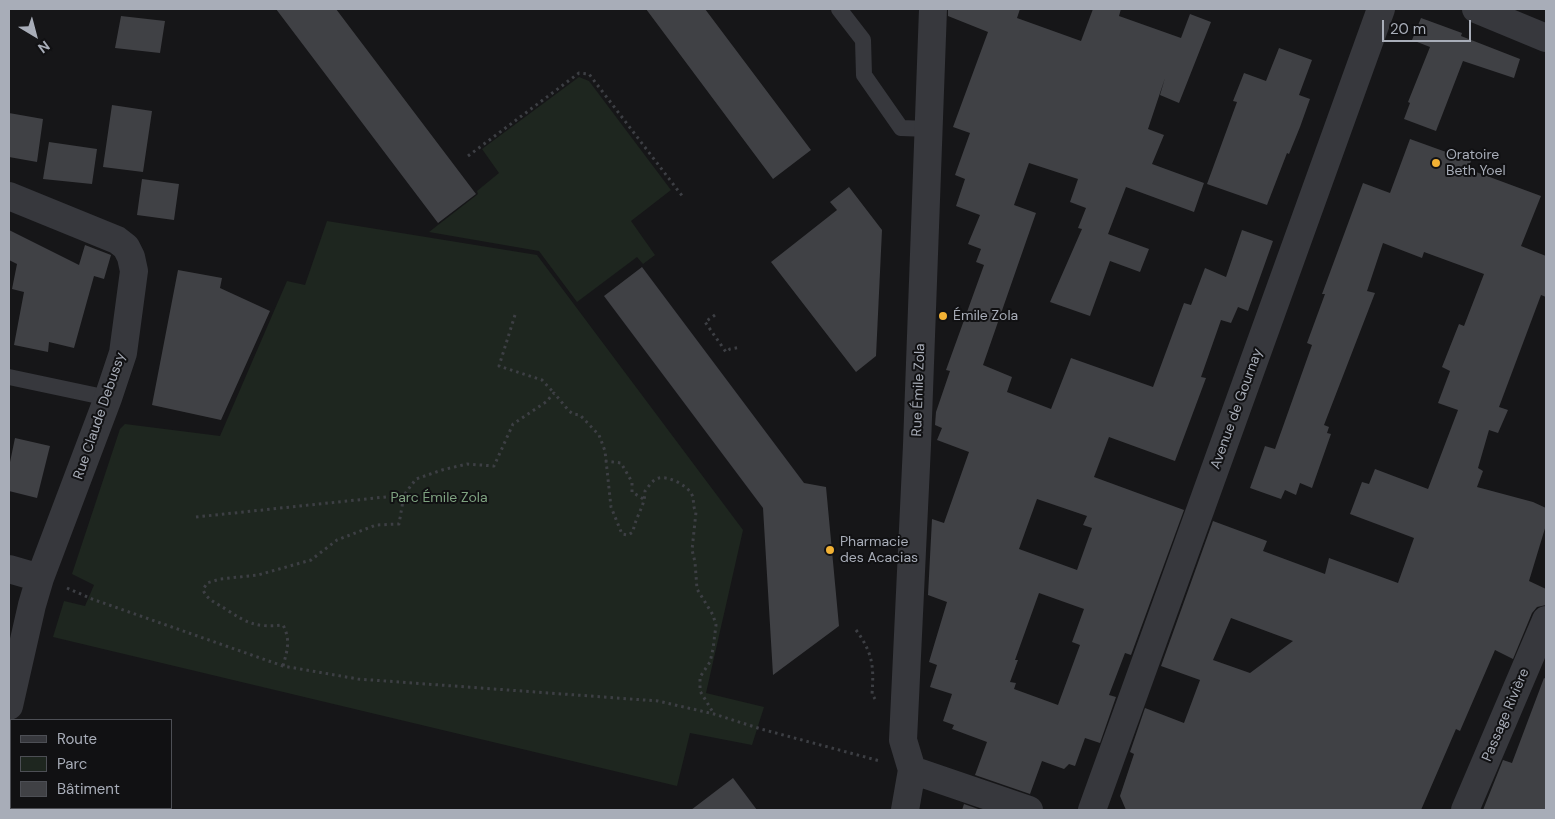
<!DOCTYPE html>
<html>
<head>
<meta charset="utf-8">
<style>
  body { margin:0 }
  #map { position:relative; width:1555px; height:819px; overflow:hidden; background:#161618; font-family:"DM Sans",sans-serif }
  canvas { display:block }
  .frame { position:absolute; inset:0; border:10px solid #a8adb8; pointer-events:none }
  .legend { position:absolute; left:10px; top:719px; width:162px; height:90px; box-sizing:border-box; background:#111113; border:1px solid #4d4f55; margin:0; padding:6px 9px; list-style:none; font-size:15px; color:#a8adb8 }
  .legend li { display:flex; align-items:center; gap:10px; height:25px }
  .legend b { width:25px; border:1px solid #4d4f55 }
  .north { position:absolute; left:10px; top:10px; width:50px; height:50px; -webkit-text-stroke:4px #111113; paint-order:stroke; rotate:143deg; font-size:14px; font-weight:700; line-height:20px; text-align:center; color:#a8adb8 }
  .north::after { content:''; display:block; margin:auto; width:18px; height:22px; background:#a8adb8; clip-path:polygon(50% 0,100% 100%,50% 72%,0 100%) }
  .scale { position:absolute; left:1382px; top:20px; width:89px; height:22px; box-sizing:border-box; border:2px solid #a8adb8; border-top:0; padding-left:6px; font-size:15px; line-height:18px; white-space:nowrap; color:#a8adb8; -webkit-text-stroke:4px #111113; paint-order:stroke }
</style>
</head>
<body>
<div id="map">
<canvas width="1555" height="819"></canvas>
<div class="frame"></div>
<ul class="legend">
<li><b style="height:6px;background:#37383d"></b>Route</li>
<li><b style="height:14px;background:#1e261f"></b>Parc</li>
<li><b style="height:14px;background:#404145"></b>Bâtiment</li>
</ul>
<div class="north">N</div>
<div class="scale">20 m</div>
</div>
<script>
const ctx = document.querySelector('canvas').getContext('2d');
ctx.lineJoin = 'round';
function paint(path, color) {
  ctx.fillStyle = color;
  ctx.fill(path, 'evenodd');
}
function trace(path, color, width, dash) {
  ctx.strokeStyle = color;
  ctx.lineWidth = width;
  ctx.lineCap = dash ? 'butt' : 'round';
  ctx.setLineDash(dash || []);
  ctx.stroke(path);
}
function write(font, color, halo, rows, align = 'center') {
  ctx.font = font + ' "DM Sans",sans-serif';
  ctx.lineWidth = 4;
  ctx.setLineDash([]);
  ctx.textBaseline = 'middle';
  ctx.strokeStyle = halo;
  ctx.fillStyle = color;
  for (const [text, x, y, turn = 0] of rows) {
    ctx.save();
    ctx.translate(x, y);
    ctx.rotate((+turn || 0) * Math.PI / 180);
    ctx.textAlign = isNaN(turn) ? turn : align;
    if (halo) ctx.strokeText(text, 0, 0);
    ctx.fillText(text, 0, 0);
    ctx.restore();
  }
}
paint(new Path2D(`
  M579,77L589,81L671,190L631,221L655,255L643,264L637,257L577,302L539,251L429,232L478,194L477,191L499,173L482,149Z
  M327,221L537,255L743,530L706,693L764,707L752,745L690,733L677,786L53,637L64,601L85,606L94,585L72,574L120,429L125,424L220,436L287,281L305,285Z`), '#1e261f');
paint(new Path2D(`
  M276,9H336L476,194L438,223Z
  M646,9H705L811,150L773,179Z
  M948,9H1020L1017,18L1081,41L1093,9H1121L1119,16L1181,38L1190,14L1211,22L1179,103L1160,95L1165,78L1148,129L1164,135L1152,164L1204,183L1194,212L1126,187L1108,234L1149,249L1140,272L1110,261L1090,316L1050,302L1082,229L1078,228L1086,208L1070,202L1078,179L1029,163L1014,205L1036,213L983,365L1012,377L1007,392L1051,409L1071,358L1153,387L1184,303L1191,305L1205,268L1226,277L1242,230L1273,241L1248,311L1238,307L1231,323L1221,320L1201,377L1206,378L1175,461L1109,437L1094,477L1184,510L1131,655L1125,653L1109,695L1116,697L1100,743L1085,738L1075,766L1069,764L1064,769L1042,761L1030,794L975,775L987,742L952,729L954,725L943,721L952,694L930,687L937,665L929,662L947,602L928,595L932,519L944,523L969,452L937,440L942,428L935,425L936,412L950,371L946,370L984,265L976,262L981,249L968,244L980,215L956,206L965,179L955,175L970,133L953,127L988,32L948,16ZM1037,499L1087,516L1083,525L1092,528L1077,570L1019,549ZM1039,593L1084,609L1072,642L1080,645L1058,705L1014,689L1016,683L1010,682L1018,660H1015Z
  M121,16L165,21L160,53L115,48Z
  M1421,18L1462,33L1461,36L1520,59L1514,78L1463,61L1436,131L1404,119L1410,103L1408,102L1430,47L1412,40Z
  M1279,48L1312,60L1299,95L1310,99L1300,127L1289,154L1287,153L1267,205L1207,184L1237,102L1233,101L1244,73L1266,81Z
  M112,105L152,111L143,172L103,167Z
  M9,113L43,119L37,162L9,157Z
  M1410,139L1471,161L1468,169L1541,196L1521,246L1546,256V297L1541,295L1499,407L1508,410L1498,433L1489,430L1478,468L1483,471L1477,487L1533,502L1546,508V525L1529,581L1546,589V605L1537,607L1532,613L1513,659L1495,650L1460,731L1456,729L1421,810H1126L1120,796L1134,754L1130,752L1145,708L1184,723L1200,680L1161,666L1213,521L1267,541L1263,551L1325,574L1329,558L1398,583L1414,538L1350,514L1362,482L1369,484L1375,469L1428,489L1458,410L1438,403L1450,371L1442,367L1459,324L1464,326L1484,274L1424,252L1422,258L1383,243L1367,291L1375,293L1324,425L1329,427L1327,433L1331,434L1312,488L1300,483L1296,495L1285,490L1281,499L1250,488L1265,446L1275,449L1312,345L1307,343L1325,294H1322L1363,183L1390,193ZM1231,618L1293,641L1250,673L1213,660Z
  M49,142L97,149L92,184L43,179Z
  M142,179L179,184L174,220L137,215Z
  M849,187L882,230L876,356L856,372L771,262L837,210L830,202Z
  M9,230L79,265L85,245L111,255L104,279L94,276L74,348L49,342L48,352L14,345L24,292L12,289L17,264L9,260Z
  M642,267L804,483L826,487L839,626L773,675L763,508L604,296Z
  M178,270L222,278L220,288L270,311L221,420L152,405Z
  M15,438L50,446L37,498L9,491V467Z
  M1544,678L1546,679V810H1483L1503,760L1512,763Z
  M733,778L757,810H691Z
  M964,804L981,810H962Z`), '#404145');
trace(new Path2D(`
  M468,156L579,73L589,74L683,197
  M515,315L499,366L542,380L554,393
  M715,315L705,322L726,352L730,349L741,347
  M605,461L621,463L632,482V492L645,500
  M196,517L404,495
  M67,588L92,599L283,666L358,679L658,701L714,714L761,729L880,761
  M856,630C873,653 874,667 872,694L875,699
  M283,666C287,651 291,640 283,625C257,628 247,623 227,610C217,603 208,601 203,590L207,583L220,579L258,575L311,560L337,540L376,525L399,524L404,495L416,479L442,470L467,464L494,466L513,424L546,402L554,393L569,411L573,414L580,415L599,435L605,451L611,507L622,534L628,535L633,532C635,517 645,507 645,491C649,486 653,479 659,478C669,476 686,485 691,493C695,499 692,506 696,512L692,550L695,562L697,589L713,615L716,625L713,649L710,662L700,677V691L714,714`), '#3d3f44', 3, [2.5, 4]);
trace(new Path2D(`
  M839,9L863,40L864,75L901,128L929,129
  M9,377L108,398`), '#37383d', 16);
trace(new Path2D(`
  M1476,9L1546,38
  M9,196L117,240L126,247L131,257L134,271L123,353L108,398L40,578L32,605L9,706
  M9,569L40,578
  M912,770L1029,810
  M905,810L912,770L903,740L917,445L933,9
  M1092,810L1381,9
  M1465,810L1546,620`), '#37383d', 28);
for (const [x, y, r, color] of [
  [1436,163,5,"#f2b134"],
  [943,316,5,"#f2b134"],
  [830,550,5,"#f2b134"]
]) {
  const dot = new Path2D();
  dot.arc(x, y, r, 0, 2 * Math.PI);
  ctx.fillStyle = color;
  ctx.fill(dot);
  trace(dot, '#111113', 2);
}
write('14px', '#a8adb8', '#111113', [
  ["Oratoire",1446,155],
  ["Beth Yoel",1446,171],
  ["Émile Zola",953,316],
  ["Pharmacie",840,542],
  ["des Acacias",840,558]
], 'left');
write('14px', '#a8adb8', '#111113', [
  ["Rue Émile Zola",919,390,-88],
  ["Avenue de Gournay",1237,409,-70],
  ["Rue Claude Debussy",100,416,-71],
  ["Passage Rivière",1506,715,-67]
]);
write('14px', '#7fa381', '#111113', [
  ["Parc Émile Zola",439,498]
]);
</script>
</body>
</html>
